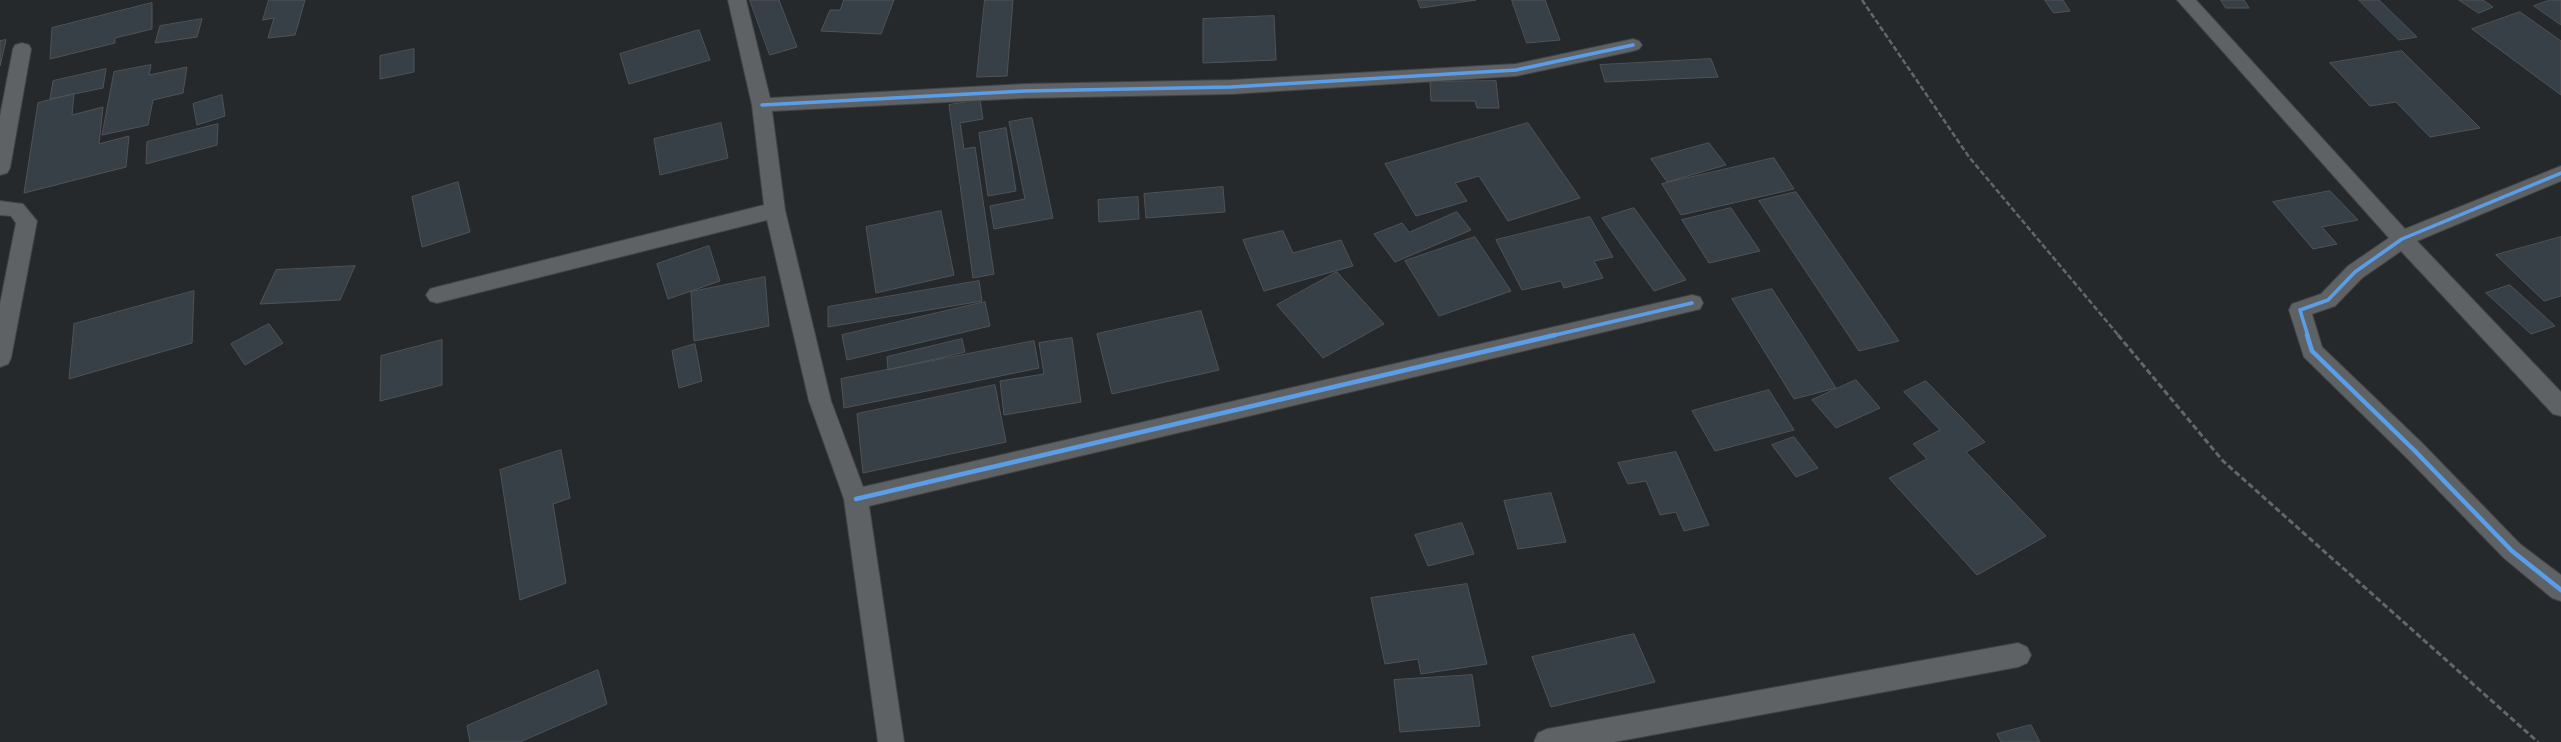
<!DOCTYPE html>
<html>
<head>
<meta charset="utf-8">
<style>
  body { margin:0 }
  canvas { display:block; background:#25292c }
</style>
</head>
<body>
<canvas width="2561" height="742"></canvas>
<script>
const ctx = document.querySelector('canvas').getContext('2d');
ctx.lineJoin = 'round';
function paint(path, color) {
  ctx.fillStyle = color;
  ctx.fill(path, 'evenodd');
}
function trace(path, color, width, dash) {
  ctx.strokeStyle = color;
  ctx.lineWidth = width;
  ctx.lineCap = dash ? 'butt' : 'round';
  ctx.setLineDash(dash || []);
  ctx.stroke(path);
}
const building = new Path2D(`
  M269,0H305L295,35L268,38L274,18L263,20Z
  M750,0H779L797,47L770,55Z
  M844,0H894L881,34L821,31L830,10H840Z
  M985,0H1013L1007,76L977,77Z
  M1418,0H1476L1421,8Z
  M1512,0H1545L1560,40L1527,43Z
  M2045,0H2063L2070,11L2054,13Z
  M2221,0H2244L2249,8H2226Z
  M2359,0H2379L2417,37L2399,40Z
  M2459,0H2483L2493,7L2479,13Z
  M2550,0H2561V25L2534,6Z
  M152,3V29L115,38V43L50,59L52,28Z
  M2520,12L2561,41V95L2472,29Z
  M1274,16L1276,60L1203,63V19Z
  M202,19L197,37L155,43L160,26Z
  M699,30L710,60L629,84L620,54Z
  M6,40L0,66V41Z
  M414,49V72L380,79V56Z
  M2402,51L2480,128L2430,137L2396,102L2370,106L2330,63Z
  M1711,59L1718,77L1605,82L1600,65Z
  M151,65L149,75L187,67L183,93L153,100L148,125L102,135L114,72Z
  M106,69L103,88L50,99L53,81Z
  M1496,81L1499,108H1477L1475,101H1431L1430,82Z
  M74,94L72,115L103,107L99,144L129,136L126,167L24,193L38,103Z
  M222,95L225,116L197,125L193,104Z
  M980,100L983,119L960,123L964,149L975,147L994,274L973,278L949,105Z
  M1032,118L1053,218L994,229L990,206L1025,199L1009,122Z
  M721,123L728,158L660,175L654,139Z
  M1528,123L1580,198L1508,221L1479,176L1455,183L1467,201L1416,216L1385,164Z
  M218,124L217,145L146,164L147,142Z
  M1006,128L1016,191L988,196L979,133Z
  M1709,143L1726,165L1667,182L1651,159Z
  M1774,158L1794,189L1681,215L1662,184Z
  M458,182L470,232L422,247L412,197Z
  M1223,187L1225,212L1146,218L1144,194Z
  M2330,191L2358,220L2322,227L2337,244L2313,249L2273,202Z
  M1796,192L1899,341L1859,351L1759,201Z
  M1138,197L1139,219L1099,222L1098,200Z
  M1634,208L1686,280L1654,291L1602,218Z
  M1731,208L1760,251L1709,263L1682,220Z
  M941,211L954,275L876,293L866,227Z
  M1457,212L1471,230L1395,262L1374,234L1402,223L1409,232Z
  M1590,217L1613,257L1594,261L1603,278L1564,288L1561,281L1522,290L1496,240Z
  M1283,231L1293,253L1341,240L1353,266L1264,291L1243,240Z
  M1475,237L1511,291L1439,316L1405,261Z
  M2561,237V296L2544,301L2496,255Z
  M709,246L720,281L668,299L657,264Z
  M355,266L340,300L260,304L276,270Z
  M1337,272L1384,324L1323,358L1277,305Z
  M765,277L769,326L694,341L691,292Z
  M979,281L982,301L828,327V307Z
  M2510,285L2555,326L2531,334L2486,293Z
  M1772,289L1836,388L1794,399L1732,299Z
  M194,291L192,343L69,379L74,324Z
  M985,302L990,326L847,360L842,335Z
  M1201,311L1219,370L1112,394L1097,334Z
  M269,324L283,343L245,365L231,344Z
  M1072,338L1081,402L1004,415L1000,381L1044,374L1039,343Z
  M962,339L965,352L888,370L887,357Z
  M442,340V385L380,401L381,356Z
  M1034,341L1039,368L844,408L841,379Z
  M695,344L702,381L679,388L672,351Z
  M1856,380L1880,408L1836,428L1812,400Z
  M1926,381L1985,442L1966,452L2046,536L1977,575L1889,478L1927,459L1913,444L1940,430L1904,392Z
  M995,385L1006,442L863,473L857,414Z
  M1769,390L1794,430L1715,451L1692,411Z
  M1794,437L1818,468L1796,477L1772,445Z
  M561,450L570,498L553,504L566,583L520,600L500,470Z
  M1676,452L1709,525L1684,531L1676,512L1660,515L1646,481L1628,484L1618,463Z
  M1551,493L1566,542L1518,549L1504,501Z
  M1462,523L1474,554L1428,566L1415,535Z
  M1467,584L1487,664L1421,674L1418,659L1385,664L1371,598Z
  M1634,634L1655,682L1551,707L1532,657Z
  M598,670L607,704L520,742H470L467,726Z
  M1472,675L1480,726L1400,732L1394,680Z
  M2031,725L2040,742H2001L1997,734Z`);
paint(building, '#364046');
trace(building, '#505356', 1);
const street = new Path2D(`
  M728,0H746L770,98L1025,84L1231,80L1516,64L1633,39L1639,41L1642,45L1639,49L1633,51L1516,76L1231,94L1025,98L772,111L785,210L831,401L863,487L1692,295L1700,297L1703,303L1700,309L1692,311L869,506L904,742H878L844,499L809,401L767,220L437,303L430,301L426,295L430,289L437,287L764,205L752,105Z
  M2177,0H2196L2405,229L2561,166V181L2417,241L2561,392V416L2553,414L2401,251L2362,278L2335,306L2312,314L2322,347L2422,443L2520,544L2561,575V601L2552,598L2504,558L2406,457L2304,357L2289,310L2292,304L2321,294L2348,266L2389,238Z
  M22,43L29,45L31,49L10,168L7,173L0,175V116L13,49L15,45Z
  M0,201L23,204L37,221L11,358L8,364L0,367V304L16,223L11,216L0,215Z
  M2018,643L2027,647L2031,655L2027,663L2018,667L1614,742H1534L1538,733L1547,729Z`);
trace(street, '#414447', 2);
paint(street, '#5f6264');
trace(new Path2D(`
  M1862,0L1969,157L2119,336`), '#646769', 2.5, [5.5, 2.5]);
trace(new Path2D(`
  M2118,335L2223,461L2538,742`), '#646769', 3, [6, 3]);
trace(new Path2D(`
  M762,105L1025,91L1231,87L1516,70L1633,45
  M1551,336L1692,303
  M2308,336L2300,310L2328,300L2355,272L2402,239L2561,173`), '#5a9eea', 3.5);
trace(new Path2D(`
  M2307,335L2312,351L2414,450L2512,551L2561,590
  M856,499L1555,335`), '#5a9eea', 4.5);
</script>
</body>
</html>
